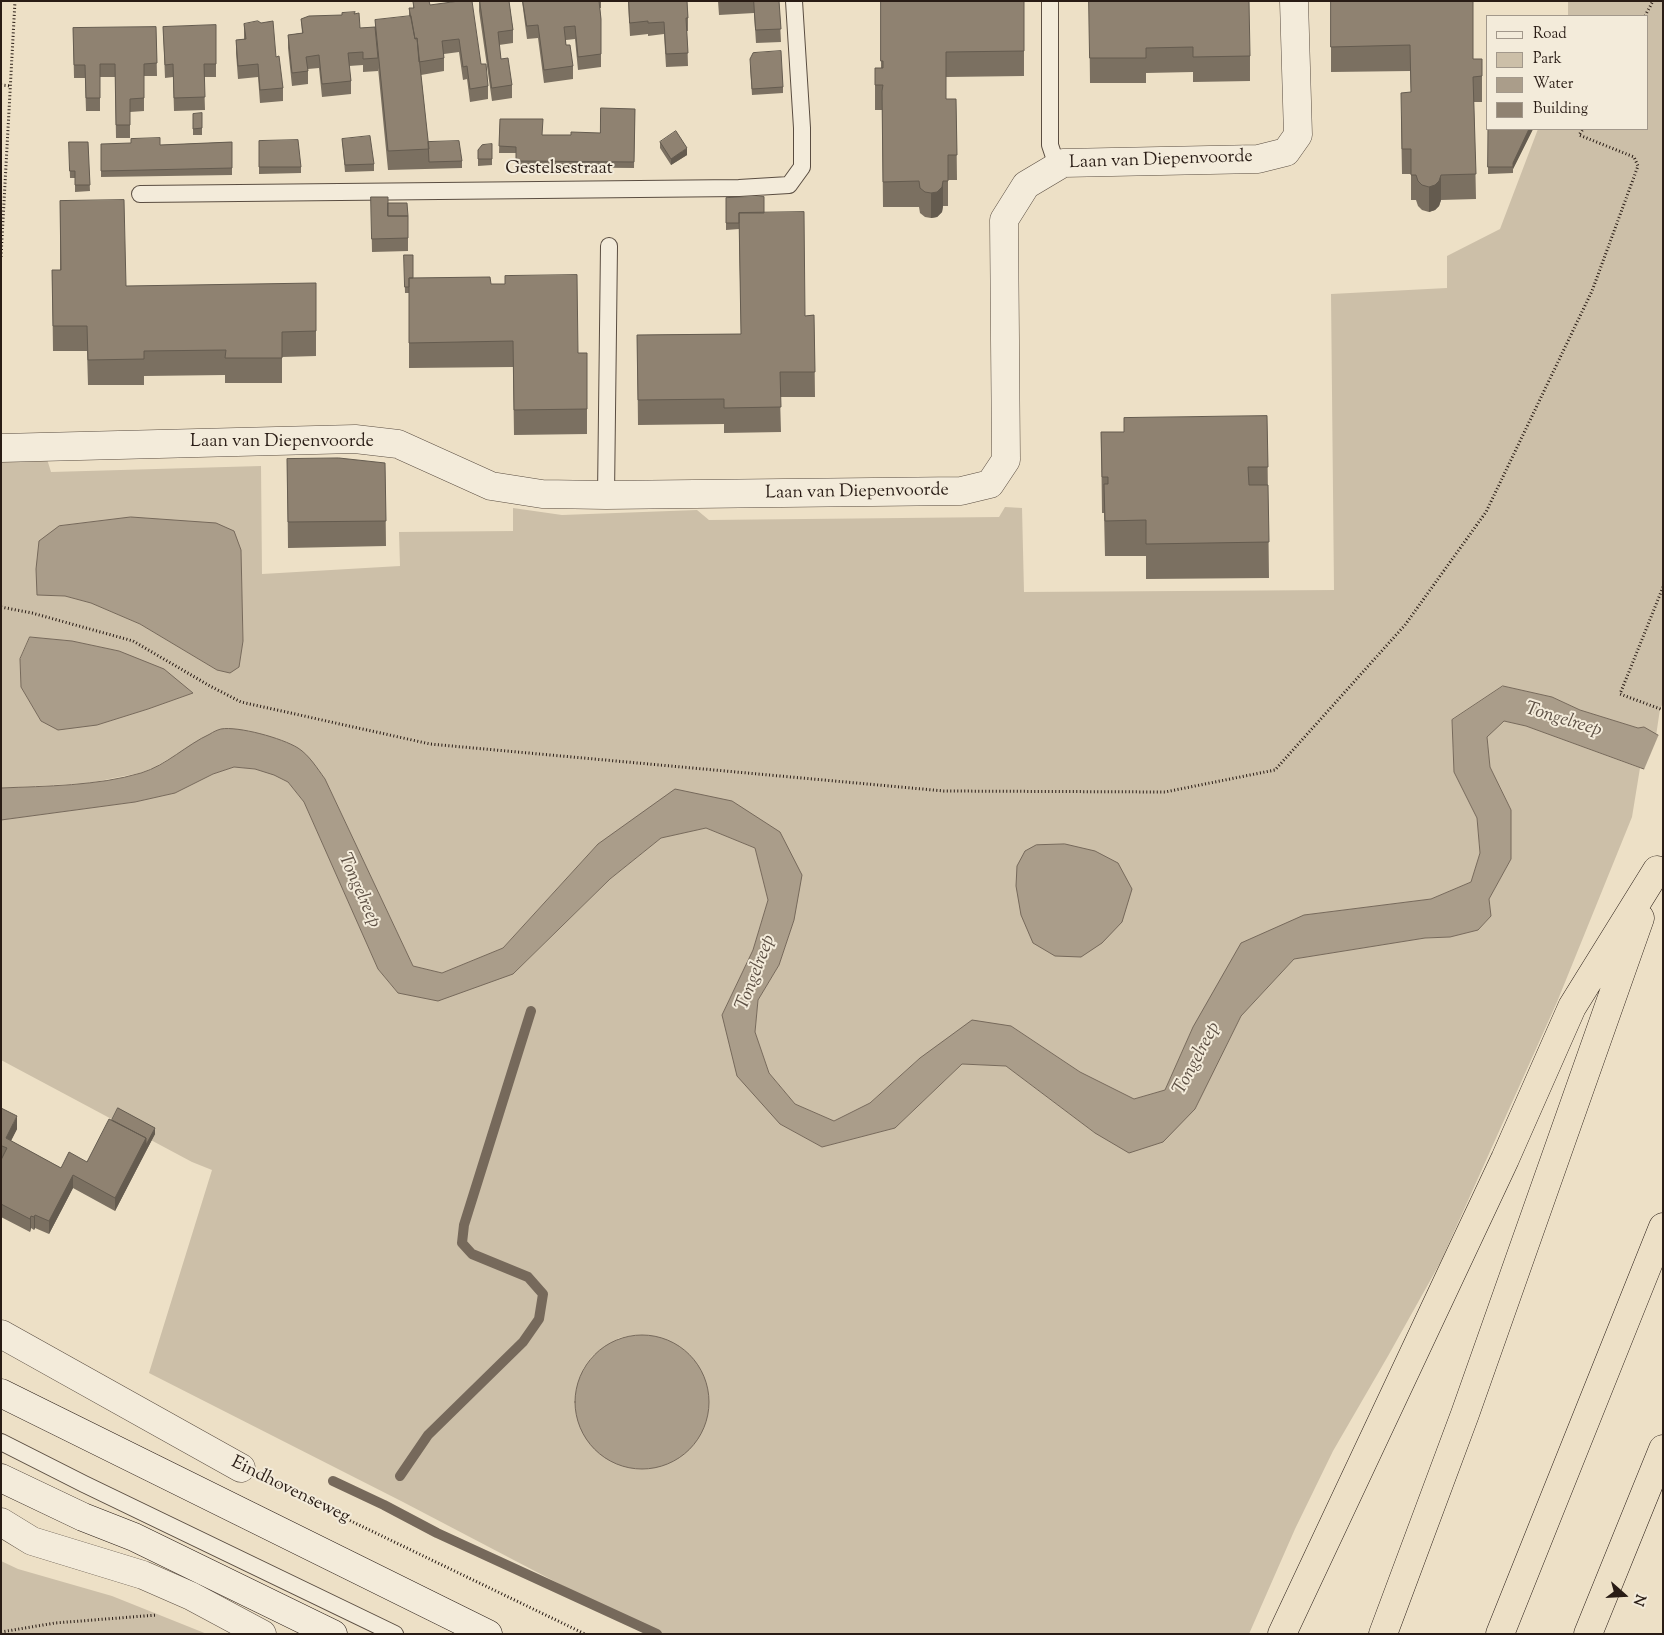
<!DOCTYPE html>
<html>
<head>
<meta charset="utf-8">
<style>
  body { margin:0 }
  #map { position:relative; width:1664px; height:1635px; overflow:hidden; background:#ede0c6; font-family:"Sorts Mill Goudy",serif }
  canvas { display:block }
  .frame { position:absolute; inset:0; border:2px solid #291c15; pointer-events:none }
  .legend { position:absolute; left:1486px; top:15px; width:162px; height:115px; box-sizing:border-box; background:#f3ebda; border:1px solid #a2988b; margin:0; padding:6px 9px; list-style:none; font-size:15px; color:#291c15 }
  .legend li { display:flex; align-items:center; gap:10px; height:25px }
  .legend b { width:25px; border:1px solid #a2988b }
  .north { position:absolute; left:1599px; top:1570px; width:50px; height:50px; -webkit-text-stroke:4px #f3ebda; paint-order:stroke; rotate:109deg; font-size:14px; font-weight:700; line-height:20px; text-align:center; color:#291c15 }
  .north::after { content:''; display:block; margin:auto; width:18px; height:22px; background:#291c15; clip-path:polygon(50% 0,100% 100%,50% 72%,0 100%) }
</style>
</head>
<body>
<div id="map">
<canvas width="1664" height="1635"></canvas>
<div class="frame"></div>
<ul class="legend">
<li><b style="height:6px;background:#f3ebda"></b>Road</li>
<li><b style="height:14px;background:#ccbfa8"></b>Park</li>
<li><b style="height:14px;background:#aa9d8a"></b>Water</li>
<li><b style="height:14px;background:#8f8271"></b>Building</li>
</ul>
<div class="north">N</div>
</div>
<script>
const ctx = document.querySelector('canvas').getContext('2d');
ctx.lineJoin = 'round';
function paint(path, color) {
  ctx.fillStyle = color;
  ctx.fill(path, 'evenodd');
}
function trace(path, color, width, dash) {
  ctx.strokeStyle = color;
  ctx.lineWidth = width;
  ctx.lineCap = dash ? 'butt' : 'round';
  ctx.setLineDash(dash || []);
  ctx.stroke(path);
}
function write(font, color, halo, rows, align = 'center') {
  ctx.font = font + ' "Sorts Mill Goudy",serif';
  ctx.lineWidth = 4;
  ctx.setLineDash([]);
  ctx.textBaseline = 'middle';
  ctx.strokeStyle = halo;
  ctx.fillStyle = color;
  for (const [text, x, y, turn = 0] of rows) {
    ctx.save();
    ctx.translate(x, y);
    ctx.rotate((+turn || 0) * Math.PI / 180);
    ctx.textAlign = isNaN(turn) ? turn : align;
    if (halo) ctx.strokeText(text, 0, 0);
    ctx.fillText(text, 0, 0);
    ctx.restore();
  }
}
paint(new Path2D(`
  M1568,1H1663V703L1660,709L1656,736L1644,727L1638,728L1580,710L1552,697L1503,686L1452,720L1454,772L1477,818L1480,853L1471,882L1431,899L1304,915L1193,1027L1165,1090L1134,1099L1080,1072L1011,1026L920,1058L870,1103L834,1121L795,1104L769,1073L755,1032L758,1000L779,965L794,920L732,801L598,844L503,948L442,973L413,966L325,779L297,748L250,731L221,729L153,768L140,773L89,783L1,788V458L47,459L51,472L261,466L262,574L400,566L399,532L513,531V508L562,515L697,510L709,520L999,517L1005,507L1022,508L1024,592L1334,590L1331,294L1447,288V256L1500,229L1538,129H1648V16H1568ZM241,550L243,641L239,667L217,670L140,624L91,603L65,596L37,595ZM30,637L72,641L119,651L193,693L148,709L97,725L41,721L21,687L20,658Z
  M1504,721L1526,726L1640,768L1632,817L1557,1002L1440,1263L1388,1356L1333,1451L1295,1529L1249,1634H655L403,1502L149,1373L212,1170L192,1162L1,1060V820L135,802L175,793L213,774L234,767L255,769L274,774L288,782L304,802L378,969L398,993L513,974L610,879L661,838L706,828L755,848L768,900L753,950L722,1015L780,1124L822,1147L895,1128L962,1064L1006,1066L1095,1133L1195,1109L1241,1016L1294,959L1425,938L1450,937L1478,930L1491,916L1489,899L1511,859V810L1490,767L1487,736ZM634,1335C660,1335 673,1340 692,1357L652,1468L636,1469L615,1463L583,1369L592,1356L619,1338Z
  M1,1561L18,1569L112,1596L207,1634H1Z`), '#ccbfa8');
const water = new Path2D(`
  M131,517L216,523L234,531L241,550L243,641L239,667L230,673L217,670L140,624L91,603L65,596L37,595L36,569L39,541L59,526Z
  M30,637L72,641L119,651L164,669L193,693L148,709L97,725L58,730L41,721L21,687L20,659Z
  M1503,686L1552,697L1580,710L1638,728L1644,727L1663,738V776L1526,726L1504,721L1487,737L1490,767L1511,810V859L1489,899L1491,916L1478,930L1450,937L1425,938L1294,959L1241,1016L1195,1109L1163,1142L1129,1153L1095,1133L1006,1066L962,1064L895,1128L822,1147L780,1124L737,1076L722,1015L753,950L768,900L755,848L706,828L661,838L610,879L513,974L438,1001L398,993L378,969L304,802L288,782L274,775L255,769L234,767L213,774L175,793L135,802L1,820V788C46,786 97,786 141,773C167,765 186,745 210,734C213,732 217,730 221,729C238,726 282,738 298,748C309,755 317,768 325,779L413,966L442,973L503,948L598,844L675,789L732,801L780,832L802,875L794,920L779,965L758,1000L755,1032L769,1073L795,1104L834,1121L870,1103L920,1058L972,1020L1011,1026L1080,1072L1134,1099L1165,1090L1193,1027L1241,943L1304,915L1431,899L1471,882L1480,853L1477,818L1454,772L1452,720Z
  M1065,844L1095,851L1118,863L1132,889L1122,922L1102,943L1081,957L1055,956L1033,943L1021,915L1016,886L1017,866L1025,851L1036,845Z
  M575 1402a67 67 0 1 1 134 0a67 67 0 1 1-134 0Z`);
paint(water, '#aa9d8a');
trace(water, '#76695b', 1);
paint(new Path2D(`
  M1659,734L1663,735V778L1643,772Z`), '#ede0c6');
trace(new Path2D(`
  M400,1476L428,1435L523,1342L539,1319L543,1294L528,1277L472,1254L462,1243L464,1225L531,1011
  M333,1481L384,1505L437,1533L657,1634`), '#76695b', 10);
const service = new Path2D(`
  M1050,1V145L1057,166
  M140,194L739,188L789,185L802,167V128L794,1
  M606,495L609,246
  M1,1442L84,1484L395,1634`);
const minor = new Path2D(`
  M1,448L355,439L398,444L491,486L542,494L606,495L961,491L990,484L1006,460L1004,220L1026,185L1063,163L1258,159L1286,152L1298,135L1294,1
  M1,1334L241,1468
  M1,1522L32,1541L143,1575L191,1596L262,1634`);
const secondary = new Path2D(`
  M1,1393L488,1634
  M1,1478L83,1517L134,1537L333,1634`);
const trunk = new Path2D(`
  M1282,1634L1505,1159L1572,1007L1657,870
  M1383,1634L1465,1414L1640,918`);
const motorway = new Path2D(`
  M1500,1634L1663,1227
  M1588,1634L1663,1449`);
trace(service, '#5a4d41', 18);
trace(minor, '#5a4d41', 29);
trace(secondary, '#291c15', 29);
trace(trunk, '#291c15', 29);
trace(motorway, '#291c15', 29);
trace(new Path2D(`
  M1645,16L1653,1
  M1,85L11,86
  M1,257L15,1
  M1663,587L1620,694L1663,710
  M1,607L32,613L133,641L210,686L241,702L430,744L944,791L1165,792L1275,770L1405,625L1486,512L1592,291L1638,166L1634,157L1579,135L1583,129
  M268,1481L585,1634
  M1,1632L55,1623L157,1615`), '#291c15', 3, [1, 2.5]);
trace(service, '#f3ebda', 16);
trace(minor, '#f3ebda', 28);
trace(secondary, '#f3ebda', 28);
trace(trunk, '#ede0c6', 28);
trace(motorway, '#ede0c6', 28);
paint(new Path2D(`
  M479,1H509L513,30V43L499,45L501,59L512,85V98L492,101L479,11Z
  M522,1H601V8H600L601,19V67L578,70L575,39L566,40V45L573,66V79L544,83L538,38L527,39Z
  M628,1H687L688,18V31H687L688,66L666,67L664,34L648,36V34L630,36Z
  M718,1H779L781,42L756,43L754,13L719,15Z
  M881,1H1024V76L946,77V99H956L957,180H948V206H943L942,212L937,217L931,218L925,217L920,213L919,207H883L882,110H875V68H881Z
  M1089,1L1250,56V81L1193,82V72L1146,73V83H1090Z
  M1331,1L1473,59L1482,76V102H1474L1476,199L1441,200L1439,206L1435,210L1429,212L1422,210L1418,206L1416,200H1411V174H1402L1401,118L1411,92L1410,71L1331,72Z
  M413,2L430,5L481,64L488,86V99L470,102L467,79L463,80L459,52L444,54V71L421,75L428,142L462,161V168L388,170L378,68V71L363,72V65L349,66L351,81V94L322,97L319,68L308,69V84L292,86L288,48V35L302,33L301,19L355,14L360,28L375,27V20L409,17V8H413Z
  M244,24L276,57L283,88V101L260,103L258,77L238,79L236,53V40L244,39Z
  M216,25V77H204L205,110L174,111L173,77L165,78L163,27Z
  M156,27L157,76H144V111L130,112V138H116L115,77H100V111H86L85,78H74L73,28Z
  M750,66L783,87V93L752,95Z
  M635,109L634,168L516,167V153H499L500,119L542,135H571L600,133Z
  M202,113V135H193V114Z
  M1488,127L1533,129L1513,169V173L1488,174Z
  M342,139L374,164V171L345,172Z
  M259,141L301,167V173L259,174Z
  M69,142H88L90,191L75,192V178H70Z
  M232,142V175L101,177V144L160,145Z
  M660,142L687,155L671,165L660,148Z
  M492,144V165L478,166V150Z
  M371,197L388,203L408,216V251L372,252Z
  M726,198L764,213L805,316L814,315L815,397H780L781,432L724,433V424L638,425L637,335L741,334L739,229L726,230Z
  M60,201L126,286L316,331V356L282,357V383H225V375L144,376V385H88L87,351H53L52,270H60Z
  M404,255L413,278L491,284H505V276L578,353H587V434L514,435L513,367L409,368V293H405Z
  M1267,416L1269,578L1146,579V556H1105L1104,513H1102L1101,432H1124V418Z
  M287,459L385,463L386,546L288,548Z
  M1,1108L17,1129L11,1141L61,1168L87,1162L112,1120L155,1134L115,1211L73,1188L49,1234L35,1228L34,1230L31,1228L30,1232L1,1217Z`), '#7b7061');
paint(new Path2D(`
  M1529,129H1533L1513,169V163Z
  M687,148V155L671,165V159Z
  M1441,175V200L1439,206L1435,210L1429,212V187Z
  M943,181V206L942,212L937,217L931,218V193Z
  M17,1116V1129L7,1148L6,1138Z
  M155,1128V1134L146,1151V1145Z
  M146,1138V1151L115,1211V1198Z
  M73,1175V1188L49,1234V1221Z
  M35,1215V1228L34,1230V1217Z
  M31,1216V1228L30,1232V1219Z`), '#645b4f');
const building = new Path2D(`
  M417,1H429L430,5L459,1H472L481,64H486L488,86L470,89L467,66L463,67L459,39L442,41L444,58L419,62L417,38L415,39L409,8H414L413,2Z
  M480,1H509L513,30L498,32L501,59L508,58L512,85L492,88Z
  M523,1H599L601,19V54L578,57L575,26L564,27L566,45H570L573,66L544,70L538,25L527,26Z
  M629,1H687L688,18H686L688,53L666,54L664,22L648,23V21L630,23Z
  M754,1H779L781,29L756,30Z
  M881,1H1024V51L946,52V99H956L957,155H948V181H943L942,187L937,192L931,193L925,192L920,188L919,181L883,182L882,91L883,85H875V68H883V61H881Z
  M1089,1H1249L1250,56L1193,57V47L1146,48V58H1090Z
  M1331,1H1473V59H1482V76L1473,77L1476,174L1441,175L1439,181L1435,185L1429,187L1422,185L1418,181L1416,175H1411V149H1402L1401,93L1411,92L1410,45L1331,47Z
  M355,12L354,14L359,13L360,28L375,27L378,58L363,59V52L348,53L351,81L322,84L319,55L306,57L308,71L292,73L288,35L303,33L301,19L309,16L342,15V13Z
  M411,16L415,39L417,38L429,149L388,151L375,20Z
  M258,21L261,23L273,21L276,57L279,56L283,88L260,90L258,64L238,66L236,40L246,39L244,24Z
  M216,25V64H204L205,97L174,98L173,64L165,65L163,27Z
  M156,27L157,63L144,64V98L130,99V125H116L115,64H100V98H86L85,65H74L73,28Z
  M781,51L783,87L752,89L750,59L753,53Z
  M601,108L635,109L634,162L516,161V147L499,146L500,119H543L542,135H571V132L600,133Z
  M202,113V128L193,129V114Z
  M1488,127V129H1529L1513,163V167H1488Z
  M676,131L687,148L671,159L660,142Z
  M370,136L374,164L345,165L342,139Z
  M160,138V145L232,142V168L101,171V144L131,143V139Z
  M298,140L301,167H259V141Z
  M459,141L462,161L429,162L428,142Z
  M69,142H88L90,185H75V171H70Z
  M492,144V159H478V150L482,145Z
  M371,197H388V216H408V238L372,239Z
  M764,197V213H739V223H726V198Z
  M124,200L126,286L316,283V331L282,332V358H225L226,350L144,351V359L88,360L87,326H53L52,270H61L60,201Z
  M388,203H407L408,216H388Z
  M804,212L805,316L814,315L815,372H780L781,407L724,408V399L638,400L637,335L741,334L739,213Z
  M404,255H413V278H409V287H405Z
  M577,275L578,353H587V409L514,410L513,341L409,343V278L490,277L491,284H505V276Z
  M1267,416L1268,467H1248L1249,485H1268L1269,542L1146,544V520L1105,521L1104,484H1108V477H1102L1101,432H1124V418Z
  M339,458L385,463L386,521L288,522L287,459Z
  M1,1108L17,1116L6,1138L61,1168L69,1152L87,1162L109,1119L146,1138L115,1198L73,1175L49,1221L35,1215L34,1217L31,1216L30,1219L1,1204V1160L7,1148L2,1146L1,1147Z
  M118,1108L155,1128L146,1145V1138L112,1120Z`);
paint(building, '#8f8271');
trace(building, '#645b4f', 1);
write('18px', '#291c15', '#f3ebda', [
  ["Laan van Diepenvoorde",1161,161,-2],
  ["Gestelsestraat",559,170],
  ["Laan van Diepenvoorde",282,443],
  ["Laan van Diepenvoorde",857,493,-1],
  ["Eindhovenseweg",290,1491,26]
]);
write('italic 19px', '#5d5044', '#f3ebda', [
  ["Tongelreep",1563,721,17],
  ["Tongelreep",358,891,66],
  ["Tongelreep",757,973,-69],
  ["Tongelreep",1198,1059,-62]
]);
</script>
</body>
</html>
